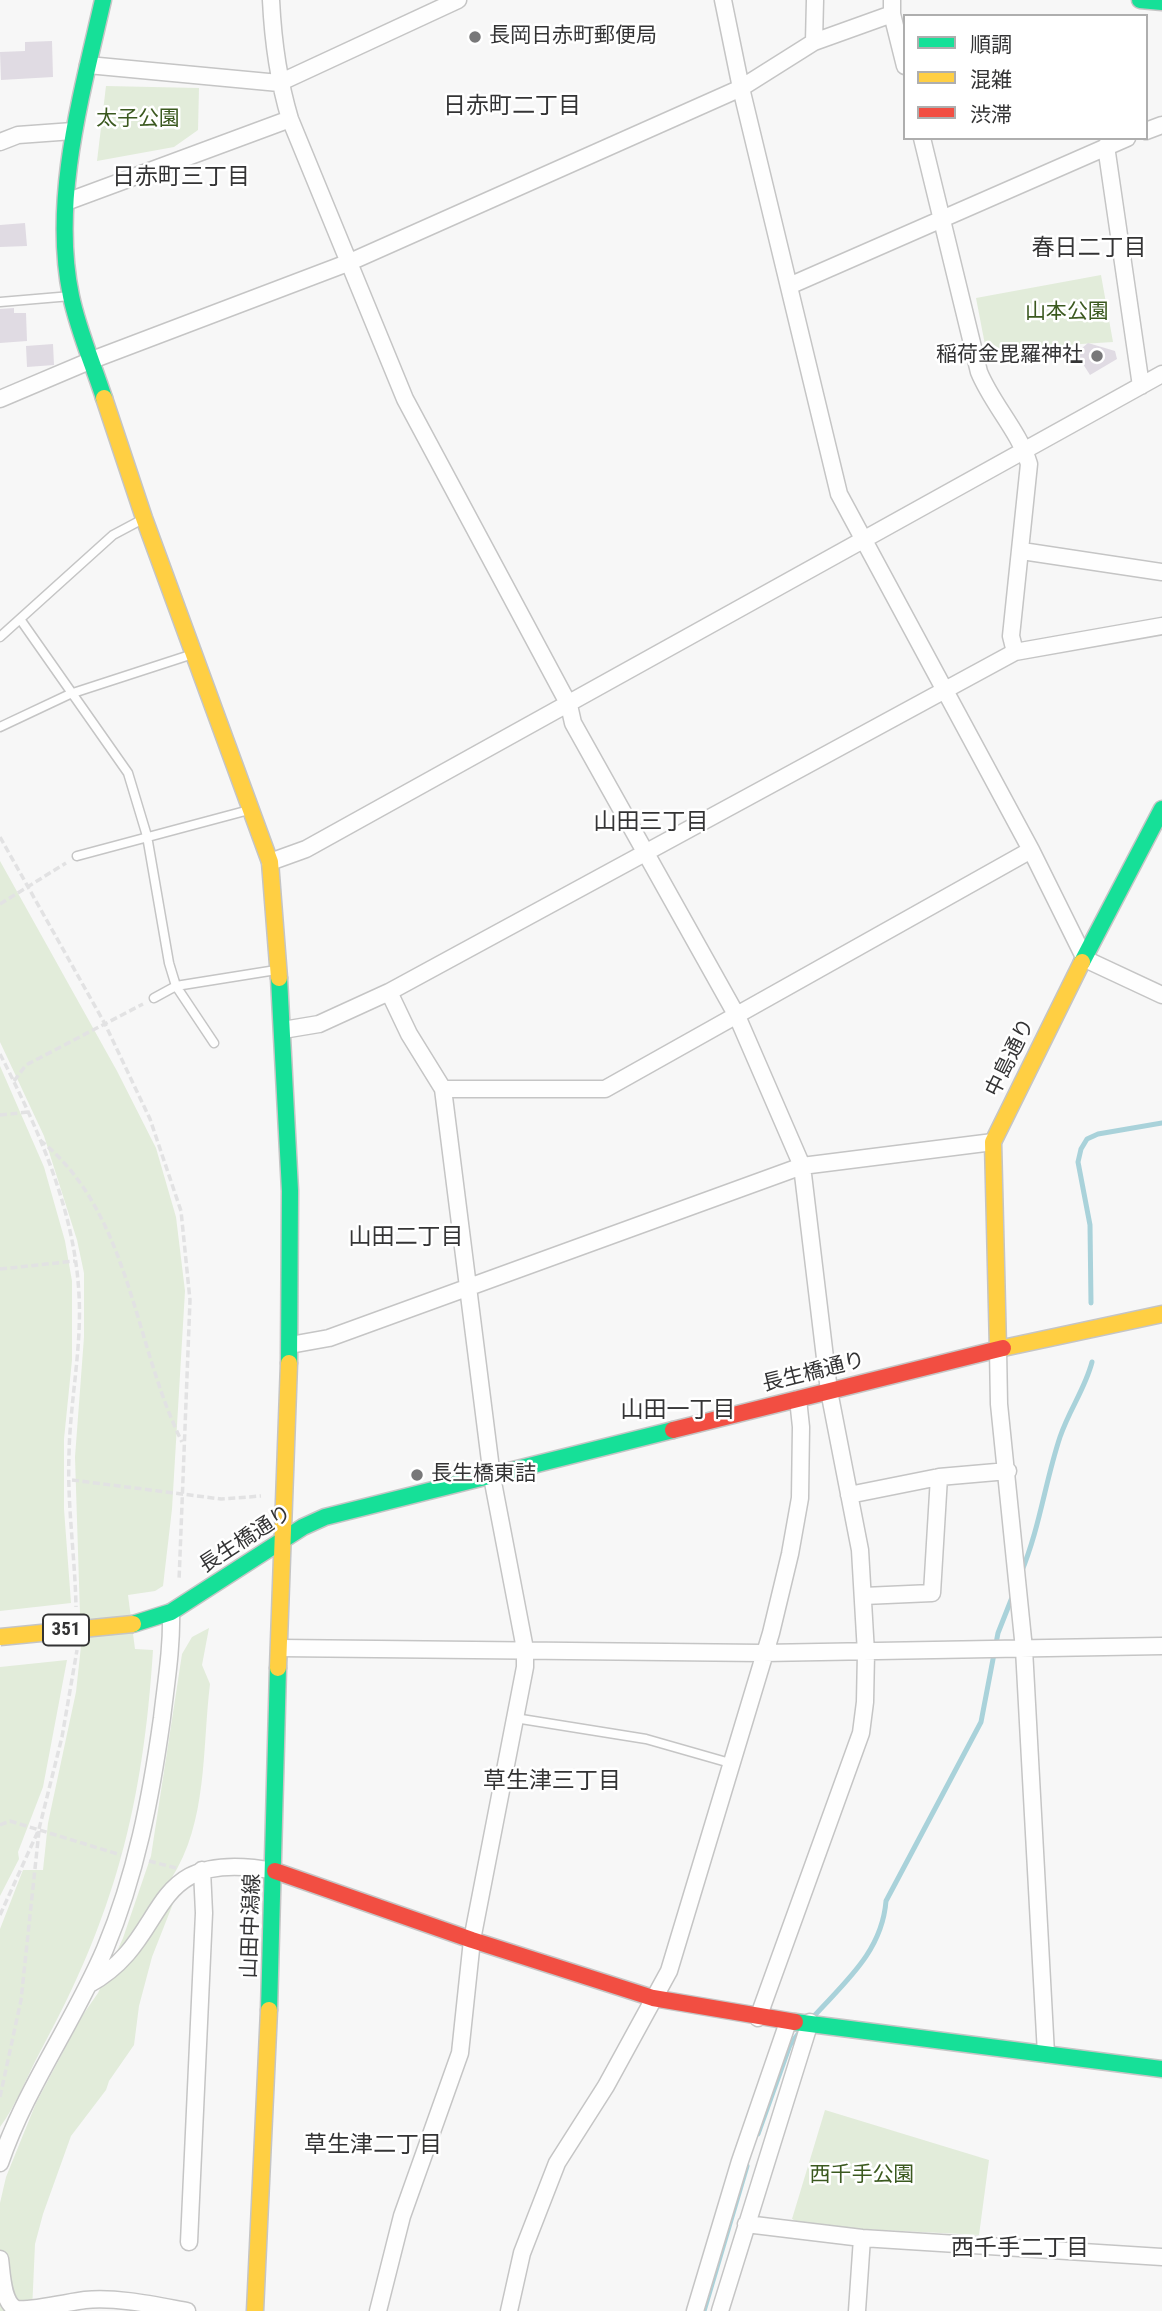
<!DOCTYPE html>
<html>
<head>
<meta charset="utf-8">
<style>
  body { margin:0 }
  #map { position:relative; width:1162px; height:2311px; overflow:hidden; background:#f7f7f7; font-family:"Roboto Condensed","Noto Sans JP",sans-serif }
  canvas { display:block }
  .legend { position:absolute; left:903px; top:14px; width:245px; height:126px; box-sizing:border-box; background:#fff; border:2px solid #aeaeae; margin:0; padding:9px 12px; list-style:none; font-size:21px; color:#343435 }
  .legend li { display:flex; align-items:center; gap:14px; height:35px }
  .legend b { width:35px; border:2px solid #aeaeae }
</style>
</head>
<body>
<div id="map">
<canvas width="1162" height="2311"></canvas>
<ul class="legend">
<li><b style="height:9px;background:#16e098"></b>順調</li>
<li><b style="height:9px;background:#ffcf43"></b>混雑</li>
<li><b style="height:9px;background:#f24e42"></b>渋滞</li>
</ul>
</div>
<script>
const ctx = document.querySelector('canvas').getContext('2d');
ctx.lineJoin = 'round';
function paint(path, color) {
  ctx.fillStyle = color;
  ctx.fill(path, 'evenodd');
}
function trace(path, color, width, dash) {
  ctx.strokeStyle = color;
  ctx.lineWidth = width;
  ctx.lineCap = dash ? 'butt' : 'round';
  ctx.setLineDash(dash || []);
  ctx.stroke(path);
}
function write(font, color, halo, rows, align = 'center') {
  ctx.font = font + ' "Roboto Condensed","Noto Sans JP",sans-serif';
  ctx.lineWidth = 5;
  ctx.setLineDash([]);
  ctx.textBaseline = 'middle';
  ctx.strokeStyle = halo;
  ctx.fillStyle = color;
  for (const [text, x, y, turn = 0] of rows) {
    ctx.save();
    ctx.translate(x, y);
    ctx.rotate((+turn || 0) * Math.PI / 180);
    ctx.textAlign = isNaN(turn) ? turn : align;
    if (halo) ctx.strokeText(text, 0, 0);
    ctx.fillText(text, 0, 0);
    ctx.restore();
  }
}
paint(new Path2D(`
  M106,86L199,88L198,130L174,147L97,161Z
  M1101,275L1113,342L986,350L976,298Z
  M0,861L117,1071L156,1148L176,1217L185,1291L172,1509L163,1586L155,1591L128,1595L135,1649L153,1650C143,1805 115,1915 40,2052C27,2076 16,2106 0,2127V1929L23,1870H43L48,1823L76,1692L81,1646L75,1457L84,1337V1273L77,1240L44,1136L0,1042Z
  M0,1066L44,1167L65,1241L72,1281V1360L64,1439V1509L71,1603L0,1611Z
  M209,1628L202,1665L210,1684C202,1749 208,1822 171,1879L176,1896L152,1957L139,2006L134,2045L109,2081L106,2090L71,2136L43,2214L35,2244L32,2311H0V2203L6,2177L36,2103L82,2016L98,1993L123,1938L151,1856L182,1654L192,1637Z
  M67,1660L43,1787L18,1852L19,1859L0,1896V1667Z
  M825,2110L989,2160L979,2235L805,2226L792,2219Z`), '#e2ecda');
trace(new Path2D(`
  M1091,1303L1090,1225L1078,1162L1081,1149L1087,1139L1098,1134L1162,1123
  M1021,1573C1040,1527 1045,1482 1060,1437C1069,1410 1085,1389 1092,1362
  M815,2015C846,1981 882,1951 886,1901L981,1722L998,1633L1013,1595
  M758,2134L790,2045L801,2030
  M704,2311L747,2166`), '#a9d2da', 5);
paint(new Path2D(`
  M52,41L53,77L1,80L0,52L25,51V42Z
  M25,223L27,246L0,247V225Z
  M14,308V313H26L27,341L0,343V309Z
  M1088,343L1115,351L1117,359L1090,375L1076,353Z
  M53,344L54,365L27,367L26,346Z`), '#e0dbe3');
const lane = new Path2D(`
  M0,302L71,296
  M20,619L128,773L147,836L169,963L176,986L214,1043
  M0,637L113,535L143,519
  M0,727L70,694L193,654
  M77,856L249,810
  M154,998L176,986L276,970
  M515,1718L646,1739L730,1763`);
const street = new Path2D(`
  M271,0C273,42 278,79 290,119L405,399L569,705L573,723L737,1016L802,1166L829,1391L860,1550L866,1653L865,1702L861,1733L758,2018
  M723,0L741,88L839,494L1031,850L1085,959L1162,995
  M892,0V14L905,66
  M814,42L892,14
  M88,65L279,83L458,0
  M1146,131L1162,125
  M922,138L979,372C992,404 1019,431 1029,464L1011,636L1015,652
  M0,142L18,135L73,131
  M1106,146L1141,386
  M66,202L290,119
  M789,286L1127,138
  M0,399L92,360L350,262L741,88L814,42L815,0
  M1022,551L1162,572
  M270,862L306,849L1162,374
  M283,1030L319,1024L389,992L1015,652L1162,626
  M443,1089H605L1031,850
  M290,1345L329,1338L802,1166L993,1142
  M998,1349L999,1404L1024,1649L1046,2054
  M849,1495L939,1477L1008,1471
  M864,1596L932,1593L939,1477
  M280,1648L763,1653L1162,1646
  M88,1985C176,1937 139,1846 275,1871
  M0,2163C26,2087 74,2022 105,1949C136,1875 151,1797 162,1718C166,1683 172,1648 171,1612
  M746,2224L862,2238L1162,2257
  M189,2242L204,1913L202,1870
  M0,2259C2,2273 2,2302 16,2309C30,2311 69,2302 85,2300C118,2297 154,2305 187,2311
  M378,2311L402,2216L460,2053L472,1940L525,1667V1649L492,1477L443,1089L409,1034L389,992
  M509,2311L522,2253L557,2163L606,2086L669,1971L771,1633L790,1554L800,1498L801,1427L798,1399
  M695,2311L740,2161L788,2022
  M720,2311L810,2022
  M857,2311L862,2238`);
const fast = new Path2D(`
  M103,0C82,93 51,200 71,296C78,330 93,364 104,398
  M1140,0L1162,2
  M1082,962L1162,809
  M279,978L290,1191L289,1363
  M133,1624L171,1612L303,1527L325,1517L673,1430
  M269,2010L278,1668
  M795,2022L1162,2069`);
const slow = new Path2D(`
  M104,398L144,518L270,862L279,978
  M1003,1348L1162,1314
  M998,1349L993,1142L1082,962
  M278,1668L289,1363
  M255,2311L269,2010`);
const jam = new Path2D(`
  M673,1430L1003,1348
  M275,1871L472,1940L653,1998L795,2022`);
trace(lane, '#c5c5c5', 11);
trace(street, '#c5c5c5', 19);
trace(fast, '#c5c5c5', 19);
trace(slow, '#c5c5c5', 19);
trace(jam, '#c5c5c5', 19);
trace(new Path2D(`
  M0,837L105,1024L150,1119L181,1211L190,1300L179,1581
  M0,904L66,863
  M0,1054C38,1128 75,1211 79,1295C82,1348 70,1401 69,1454C67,1504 75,1556 76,1607
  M14,1081L26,1065L143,1004
  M0,1115L28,1112
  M40,1140C131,1213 133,1343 182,1442
  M0,1269L75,1261
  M72,1480L221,1499L261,1496
  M0,1825L10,1821L121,1855
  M149,1861L176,1868
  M0,1915L39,1829L62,1737L77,1650
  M0,2097L21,2000L39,1831`), '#e2e2e3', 3.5, [7, 3.5]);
trace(lane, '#fefefe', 8);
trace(street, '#fefefe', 16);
trace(fast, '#16e098', 16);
trace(slow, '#ffcf43', 16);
trace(jam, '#f24e42', 16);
const slowBridge = new Path2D(`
  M0,1637L133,1624`);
trace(slowBridge, '#c5c5c5', 19, []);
trace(slowBridge, '#ffcf43', 16);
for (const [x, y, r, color] of [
  [475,37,7,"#787879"],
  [1097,356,7,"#787879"],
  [417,1475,7,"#787879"]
]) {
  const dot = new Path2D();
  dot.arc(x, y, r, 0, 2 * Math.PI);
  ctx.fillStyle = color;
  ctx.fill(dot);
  trace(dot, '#fff', 2.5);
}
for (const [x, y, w] of [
  [66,1630,46]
]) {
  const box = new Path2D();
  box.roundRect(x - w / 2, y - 15.5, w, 31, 5);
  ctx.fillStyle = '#fff';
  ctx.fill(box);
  trace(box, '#343435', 2);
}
write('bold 19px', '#343435', null, [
  ["351",66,1630]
]);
write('21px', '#343435', '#fff', [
  ["長岡日赤町郵便局",489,37],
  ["稲荷金毘羅神社",1083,356,"right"],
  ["長生橋東詰",431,1475]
], 'left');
write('21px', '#3b591f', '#fff', [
  ["太子公園",138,120],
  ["山本公園",1067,313],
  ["西千手公園",862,2176]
]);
write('21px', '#343435', '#fff', [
  ["中島通り",1011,1058,-64],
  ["長生橋通り",814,1373,-14],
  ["長生橋通り",246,1540,-33],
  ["山田中潟線",252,1926,-88]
]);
write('23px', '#343435', '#fff', [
  ["日赤町二丁目",512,107],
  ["日赤町三丁目",181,178],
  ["春日二丁目",1089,249],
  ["山田三丁目",651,823],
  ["山田二丁目",406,1238],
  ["山田一丁目",678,1411],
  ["草生津三丁目",552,1782],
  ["草生津二丁目",373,2146],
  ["西千手二丁目",1020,2249]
]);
</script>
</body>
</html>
